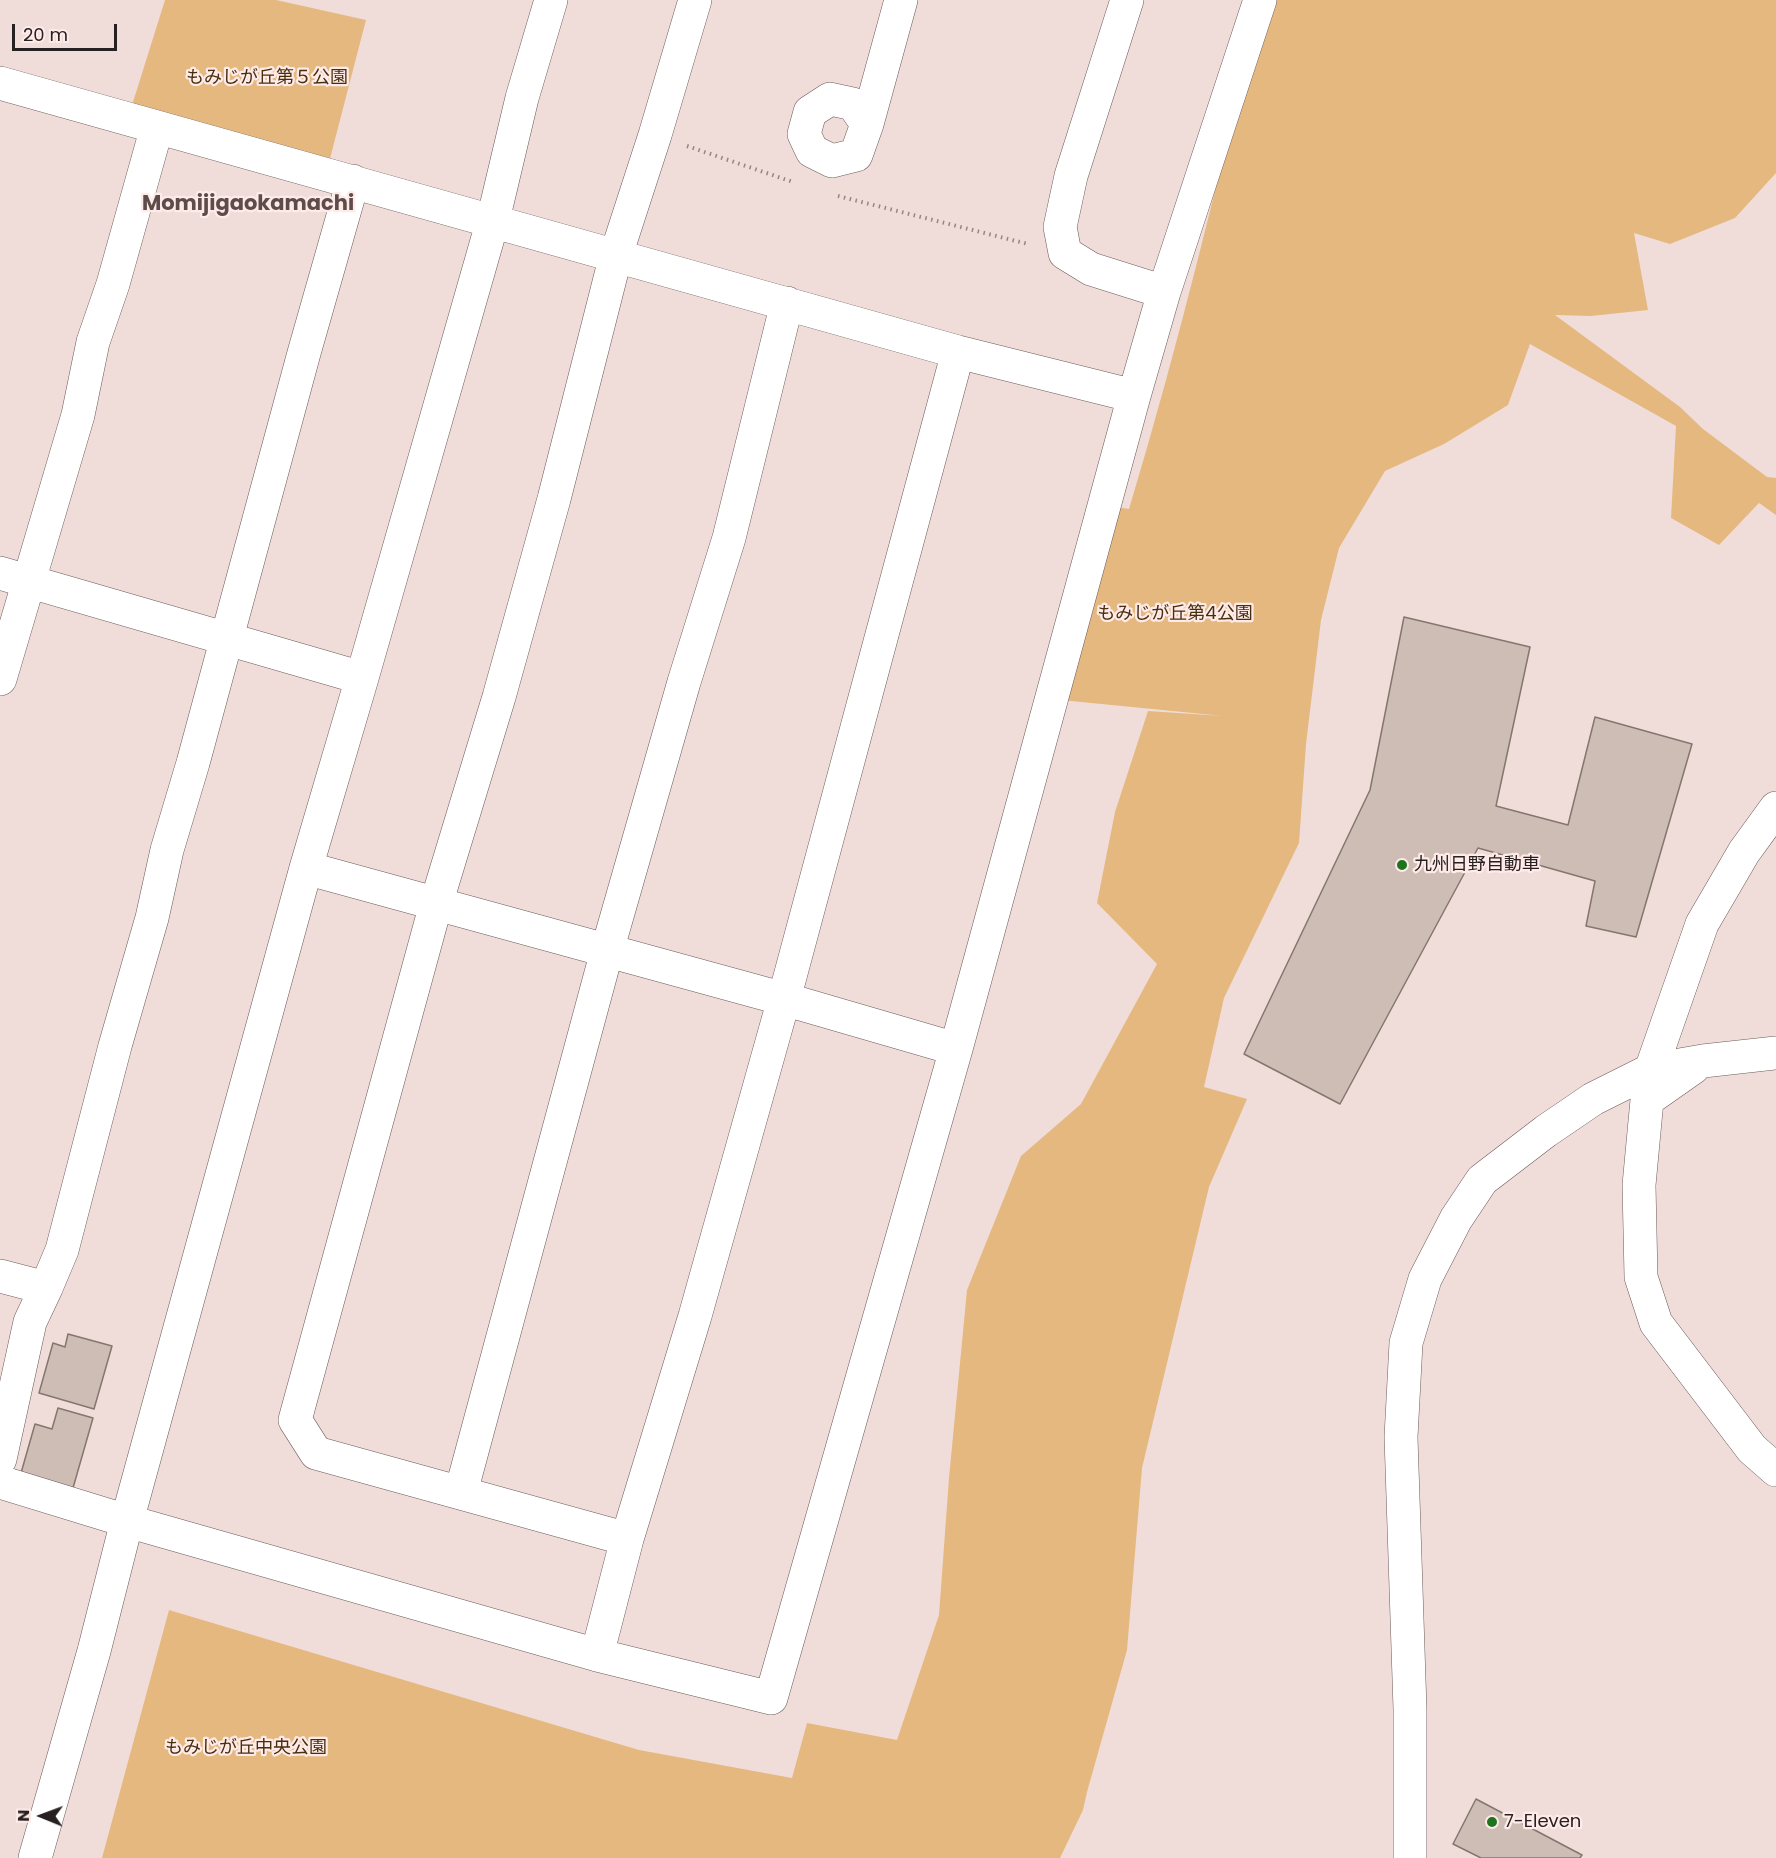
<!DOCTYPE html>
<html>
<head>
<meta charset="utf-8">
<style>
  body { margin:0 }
  #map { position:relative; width:1776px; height:1858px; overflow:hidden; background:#f0ddda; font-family:Poppins,sans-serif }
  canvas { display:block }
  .north { position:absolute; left:12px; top:1786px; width:60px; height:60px; -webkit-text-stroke:4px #feeae8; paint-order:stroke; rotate:271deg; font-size:16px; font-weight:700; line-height:24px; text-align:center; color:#272020 }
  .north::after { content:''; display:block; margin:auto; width:21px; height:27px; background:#272020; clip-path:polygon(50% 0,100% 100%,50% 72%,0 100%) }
  .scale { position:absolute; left:12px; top:24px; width:105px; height:27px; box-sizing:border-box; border:3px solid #272020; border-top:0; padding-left:8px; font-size:18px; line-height:21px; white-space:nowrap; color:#272020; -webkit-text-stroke:4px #feeae8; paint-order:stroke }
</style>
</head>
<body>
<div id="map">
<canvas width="1776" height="1858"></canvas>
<div class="north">N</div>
<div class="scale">20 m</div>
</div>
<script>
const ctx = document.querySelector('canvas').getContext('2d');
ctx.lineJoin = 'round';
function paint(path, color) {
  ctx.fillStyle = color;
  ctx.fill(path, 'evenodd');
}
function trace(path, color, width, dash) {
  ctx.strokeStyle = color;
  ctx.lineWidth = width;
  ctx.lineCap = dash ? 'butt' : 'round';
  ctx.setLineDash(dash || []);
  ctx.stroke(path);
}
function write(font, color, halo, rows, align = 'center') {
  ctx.font = font + ' Poppins,"Noto Sans JP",sans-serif';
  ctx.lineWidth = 4.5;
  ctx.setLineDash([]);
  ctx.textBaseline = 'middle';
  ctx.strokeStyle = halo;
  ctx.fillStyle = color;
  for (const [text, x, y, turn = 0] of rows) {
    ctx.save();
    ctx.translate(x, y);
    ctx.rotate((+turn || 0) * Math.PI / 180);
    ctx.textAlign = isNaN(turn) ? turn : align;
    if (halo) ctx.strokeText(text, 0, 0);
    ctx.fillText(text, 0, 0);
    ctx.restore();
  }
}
paint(new Path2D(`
  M165,0H276L366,20L326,174L128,118Z
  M1262,0H1776V173L1735,218L1670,244L1634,233L1648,310L1591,316L1555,315L1680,407L1703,429L1767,477L1776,478V515L1759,503L1719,545L1671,518L1676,426L1530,344L1508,405L1444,444L1385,471L1339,548L1321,620L1306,744L1299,843L1224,998L1204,1087L1247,1099L1209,1187L1142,1468L1127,1650L1087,1792L1083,1810L1060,1858H102L169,1610L639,1750L792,1778L807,1723L897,1740L939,1615L949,1478L967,1290L1021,1156L1081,1104L1157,964L1097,903L1115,812L1148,711L1223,716L1051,699L1104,505L1129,509C1180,341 1220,170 1262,0Z`), '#e5b87f');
const building = new Path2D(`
  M1404,617L1530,647L1496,806L1568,825L1595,717L1692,744L1636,937L1586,926L1595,881L1478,848L1340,1104L1244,1054L1370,790Z
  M68,1334L112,1346L94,1409L39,1393L53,1343L65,1347Z
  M58,1408L93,1418L73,1488L21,1473L35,1424L52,1429Z
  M1476,1799L1582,1855L1580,1858H1481L1453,1844Z`);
paint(building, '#cdbdb4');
trace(building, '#84766e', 1.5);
const minor = new Path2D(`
  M1127,0L1071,176L1060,227L1065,253L1091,269L1164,292
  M0,83L958,352L1134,396L956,1049L771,1698L597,1655L127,1521L0,1482
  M830,99L853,104L867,124L856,155L832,161L812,151L804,134L810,112Z
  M867,124L901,0
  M1134,396L1164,292L1260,0
  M0,573L362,678
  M0,679L78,415L93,342L113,284L157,127
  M306,868L784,999L956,1049
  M1694,1067L1647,1100L1639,1185L1641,1277L1656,1323L1752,1449L1776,1470
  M1651,1070L1702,924L1744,852L1776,808
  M0,1276L46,1288L30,1322L0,1459
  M46,1288L62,1250L115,1046L152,918L167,850L193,763L304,353L353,181
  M461,1492L607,951L684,682L729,538L787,303
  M627,1539L316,1453L295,1420L436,904L499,697L554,499L616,255L655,135L695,0
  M597,1655L627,1539L695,1316L784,999L958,352
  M35,1858L94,1651L127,1521L306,868L362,678L493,220L522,98L551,0
  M1410,1858V1709L1401,1437L1406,1343L1425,1279L1456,1219L1482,1180L1546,1131L1593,1099L1651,1070L1703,1061L1776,1053`);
trace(minor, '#6c5b59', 34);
trace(new Path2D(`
  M687,146L793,182
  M838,196L1028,244`), '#938684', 4, [1.5, 4.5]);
trace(minor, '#fff', 33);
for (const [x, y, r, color] of [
  [1402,865,6,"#1e731e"],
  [1492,1822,6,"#1e731e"]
]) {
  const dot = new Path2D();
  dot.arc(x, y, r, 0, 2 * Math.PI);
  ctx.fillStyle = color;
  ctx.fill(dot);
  trace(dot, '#feeae8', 2);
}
write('18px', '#472f0d', '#feeae8', [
  ["もみじが丘第５公園",267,78],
  ["もみじが丘第4公園",1175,614],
  ["もみじが丘中央公園",246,1748]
]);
write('18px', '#272020', '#feeae8', [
  ["九州日野自動車",1414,865],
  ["7-Eleven",1504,1822]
], 'left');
write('bold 21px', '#5c4c4a', '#feeae8', [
  ["Momijigaokamachi",248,205]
]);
</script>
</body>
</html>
